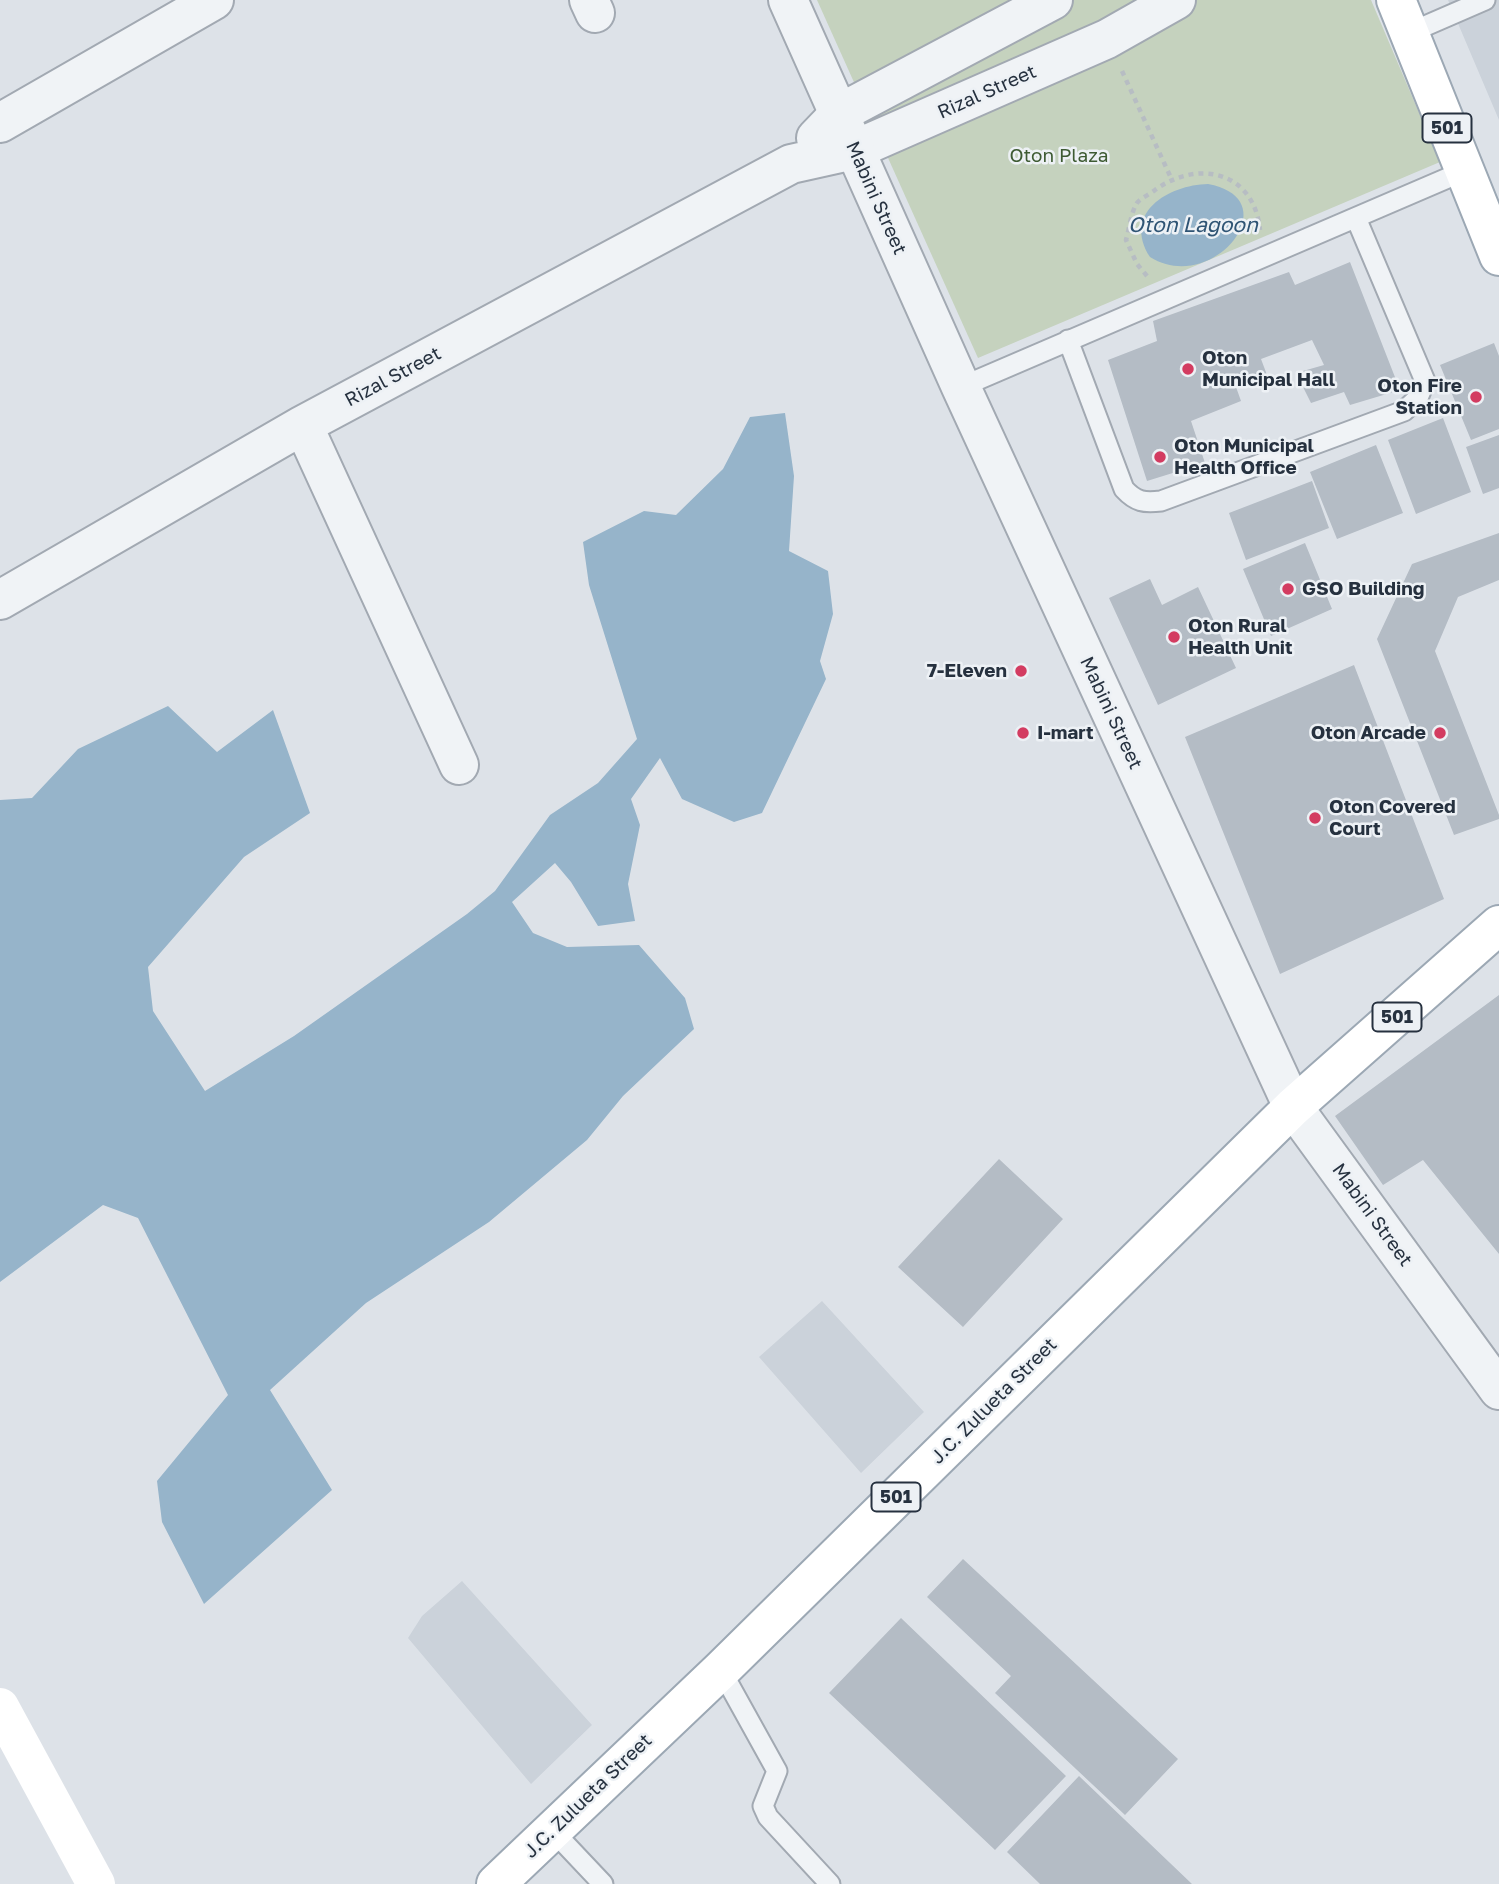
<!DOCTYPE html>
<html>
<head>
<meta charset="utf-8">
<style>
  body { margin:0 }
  canvas { display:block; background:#dde2e8 }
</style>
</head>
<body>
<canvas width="1499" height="1884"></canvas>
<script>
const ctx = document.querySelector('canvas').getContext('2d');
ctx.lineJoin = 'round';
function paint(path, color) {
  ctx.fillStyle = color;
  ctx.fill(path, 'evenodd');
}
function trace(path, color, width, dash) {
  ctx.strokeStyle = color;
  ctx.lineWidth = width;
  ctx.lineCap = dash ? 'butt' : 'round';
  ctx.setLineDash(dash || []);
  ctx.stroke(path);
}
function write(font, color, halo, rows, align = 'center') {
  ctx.font = font + ' "Golos Text",sans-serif';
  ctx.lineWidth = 5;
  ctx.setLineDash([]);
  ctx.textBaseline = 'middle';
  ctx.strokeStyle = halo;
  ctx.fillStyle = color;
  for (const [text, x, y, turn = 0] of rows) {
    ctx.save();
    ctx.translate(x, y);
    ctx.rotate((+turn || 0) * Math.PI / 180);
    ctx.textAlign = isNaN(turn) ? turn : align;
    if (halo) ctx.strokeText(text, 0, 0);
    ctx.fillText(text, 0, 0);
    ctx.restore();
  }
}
paint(new Path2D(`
  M1448,0H1499V120Z
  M822,1301L924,1412L861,1473L759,1357Z
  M462,1581L592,1725L531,1784L408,1638L422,1616Z`), '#cbd2da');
paint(new Path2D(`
  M817,0H1371L1440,162L978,358Z`), '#c5d2be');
paint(new Path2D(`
  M1208,184C1290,199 1213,296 1150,257C1122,213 1168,185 1208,184Z
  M785,413L794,476L789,551L828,571L833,614L820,661L826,679L762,813L734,822L682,799L660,758L631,799L640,825L628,884L635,921L598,926L571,882L555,863L512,902L533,933L567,947L639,945L685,998L694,1029L623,1096L587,1140L489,1222L366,1303L270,1390L332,1490L204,1604L162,1522L157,1481L228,1395L138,1218L103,1205L0,1282V800L32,798L78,749L168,706L217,752L273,710L310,813L244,857L148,967L153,1011L205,1091L294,1036L467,914L495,891L550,815L598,783L637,739L589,585L583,542L644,511L676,515L723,469L750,417Z`), '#96b4ca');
paint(new Path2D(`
  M1350,262L1400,390L1350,405L1344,392L1311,403L1296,373L1324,365L1312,340L1261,359L1267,375L1236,387L1241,401L1191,421L1205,463L1147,481L1108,360L1157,341L1153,321L1289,272L1295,285Z
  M1494,343L1499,356V429L1471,440L1440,365Z
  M1443,418L1471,492L1416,514L1388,440Z
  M1499,435V488L1483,494L1466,447Z
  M1376,445L1403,513L1337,539L1310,472Z
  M1312,481L1329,528L1246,560L1229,513Z
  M1499,533V580L1458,597L1435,651L1499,815V819L1454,835L1377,639L1412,564Z
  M1305,543L1332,609L1271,636L1243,569Z
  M1150,579L1162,605L1198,587L1236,668L1158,705L1109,598Z
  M1354,665L1444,899L1280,974L1185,737Z
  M1499,995V1254L1423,1160L1383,1185L1335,1116Z
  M999,1159L1063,1219L963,1327L898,1267Z
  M963,1559L1178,1759L1125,1815L995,1693L1011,1676L927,1597Z
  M901,1618L1066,1776L995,1850L829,1693Z
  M1079,1776L1192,1884H1040L1007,1852Z`), '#b4bcc5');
const service = new Path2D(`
  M1409,33L1485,0
  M1068,340L1124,489C1136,502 1144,503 1161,501L1404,411L1418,398L1425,381L1356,218
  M961,387L1464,171
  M721,1670L777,1771L763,1806L768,1817L830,1884
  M552,1830L603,1884`);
const minor = new Path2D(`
  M589,0L595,13
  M0,123L214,0
  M816,138L840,113L1053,0
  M303,425L459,765
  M0,600L303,425L791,164L854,150L1107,39L1176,0`);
const tertiary = new Path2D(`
  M788,0L961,387L1293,1107L1499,1390`);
const primary = new Path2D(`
  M1396,0L1499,256
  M496,1884L721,1670L1293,1107L1499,925`);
trace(service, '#a2a9b2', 23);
trace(minor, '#a2a9b2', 42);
trace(tertiary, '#a2a9b2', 42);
trace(primary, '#9ca8b4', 42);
trace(new Path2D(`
  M1122,71L1171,178
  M1147,276L1137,264L1126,240C1129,230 1131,212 1137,203C1141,198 1150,194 1155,190C1198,159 1254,171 1260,230`), '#b7bdc3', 4.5, [5, 5]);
trace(service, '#f0f3f6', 19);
trace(minor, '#f0f3f6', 38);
trace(tertiary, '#f0f3f6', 38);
trace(new Path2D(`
  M0,1707L96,1884`), '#fff', 38);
trace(primary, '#fff', 38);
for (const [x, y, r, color] of [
  [1188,369,7,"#d33c61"],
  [1476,397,7,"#d33c61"],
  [1160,457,7,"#d33c61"],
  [1288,589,7,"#d33c61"],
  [1174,637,7,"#d33c61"],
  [1021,671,7,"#d33c61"],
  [1023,733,7,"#d33c61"],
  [1440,733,7,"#d33c61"],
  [1315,818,7,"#d33c61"]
]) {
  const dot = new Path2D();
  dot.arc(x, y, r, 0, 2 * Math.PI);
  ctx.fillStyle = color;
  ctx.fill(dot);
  trace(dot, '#edf1f5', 2.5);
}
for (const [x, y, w] of [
  [1447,128,49],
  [1397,1017,49],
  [896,1497,49]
]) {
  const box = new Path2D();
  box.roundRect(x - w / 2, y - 14.5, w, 29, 5);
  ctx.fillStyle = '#edf1f5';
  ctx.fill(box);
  trace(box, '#26313f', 2);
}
write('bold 18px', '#26313f', null, [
  ["501",1447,128],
  ["501",1397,1017],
  ["501",896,1497]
]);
write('19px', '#26313f', '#edf1f5', [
  ["Rizal Street",987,92,-24],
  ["Mabini Street",876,198,66],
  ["Rizal Street",393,377,-28],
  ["Mabini Street",1111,713,65],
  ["Mabini Street",1372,1215,54],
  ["J.C. Zulueta Street",994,1401,-45],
  ["J.C. Zulueta Street",588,1796,-44]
]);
write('19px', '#3e5b33', '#edf1f5', [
  ["Oton Plaza",1059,156]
]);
write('bold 19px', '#26313f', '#edf1f5', [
  ["Oton",1202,358],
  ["Municipal Hall",1202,380],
  ["Oton Fire",1462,386,"right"],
  ["Station",1462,408,"right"],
  ["Oton Municipal",1174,446],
  ["Health Office",1174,468],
  ["GSO Building",1302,589],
  ["Oton Rural",1188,626],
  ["Health Unit",1188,648],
  ["7-Eleven",1007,671,"right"],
  ["I-mart",1037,733],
  ["Oton Arcade",1426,733,"right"],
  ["Oton Covered",1329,807],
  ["Court",1329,829]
], 'left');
write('italic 21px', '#2f5474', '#edf1f5', [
  ["Oton Lagoon",1193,225]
]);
</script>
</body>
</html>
